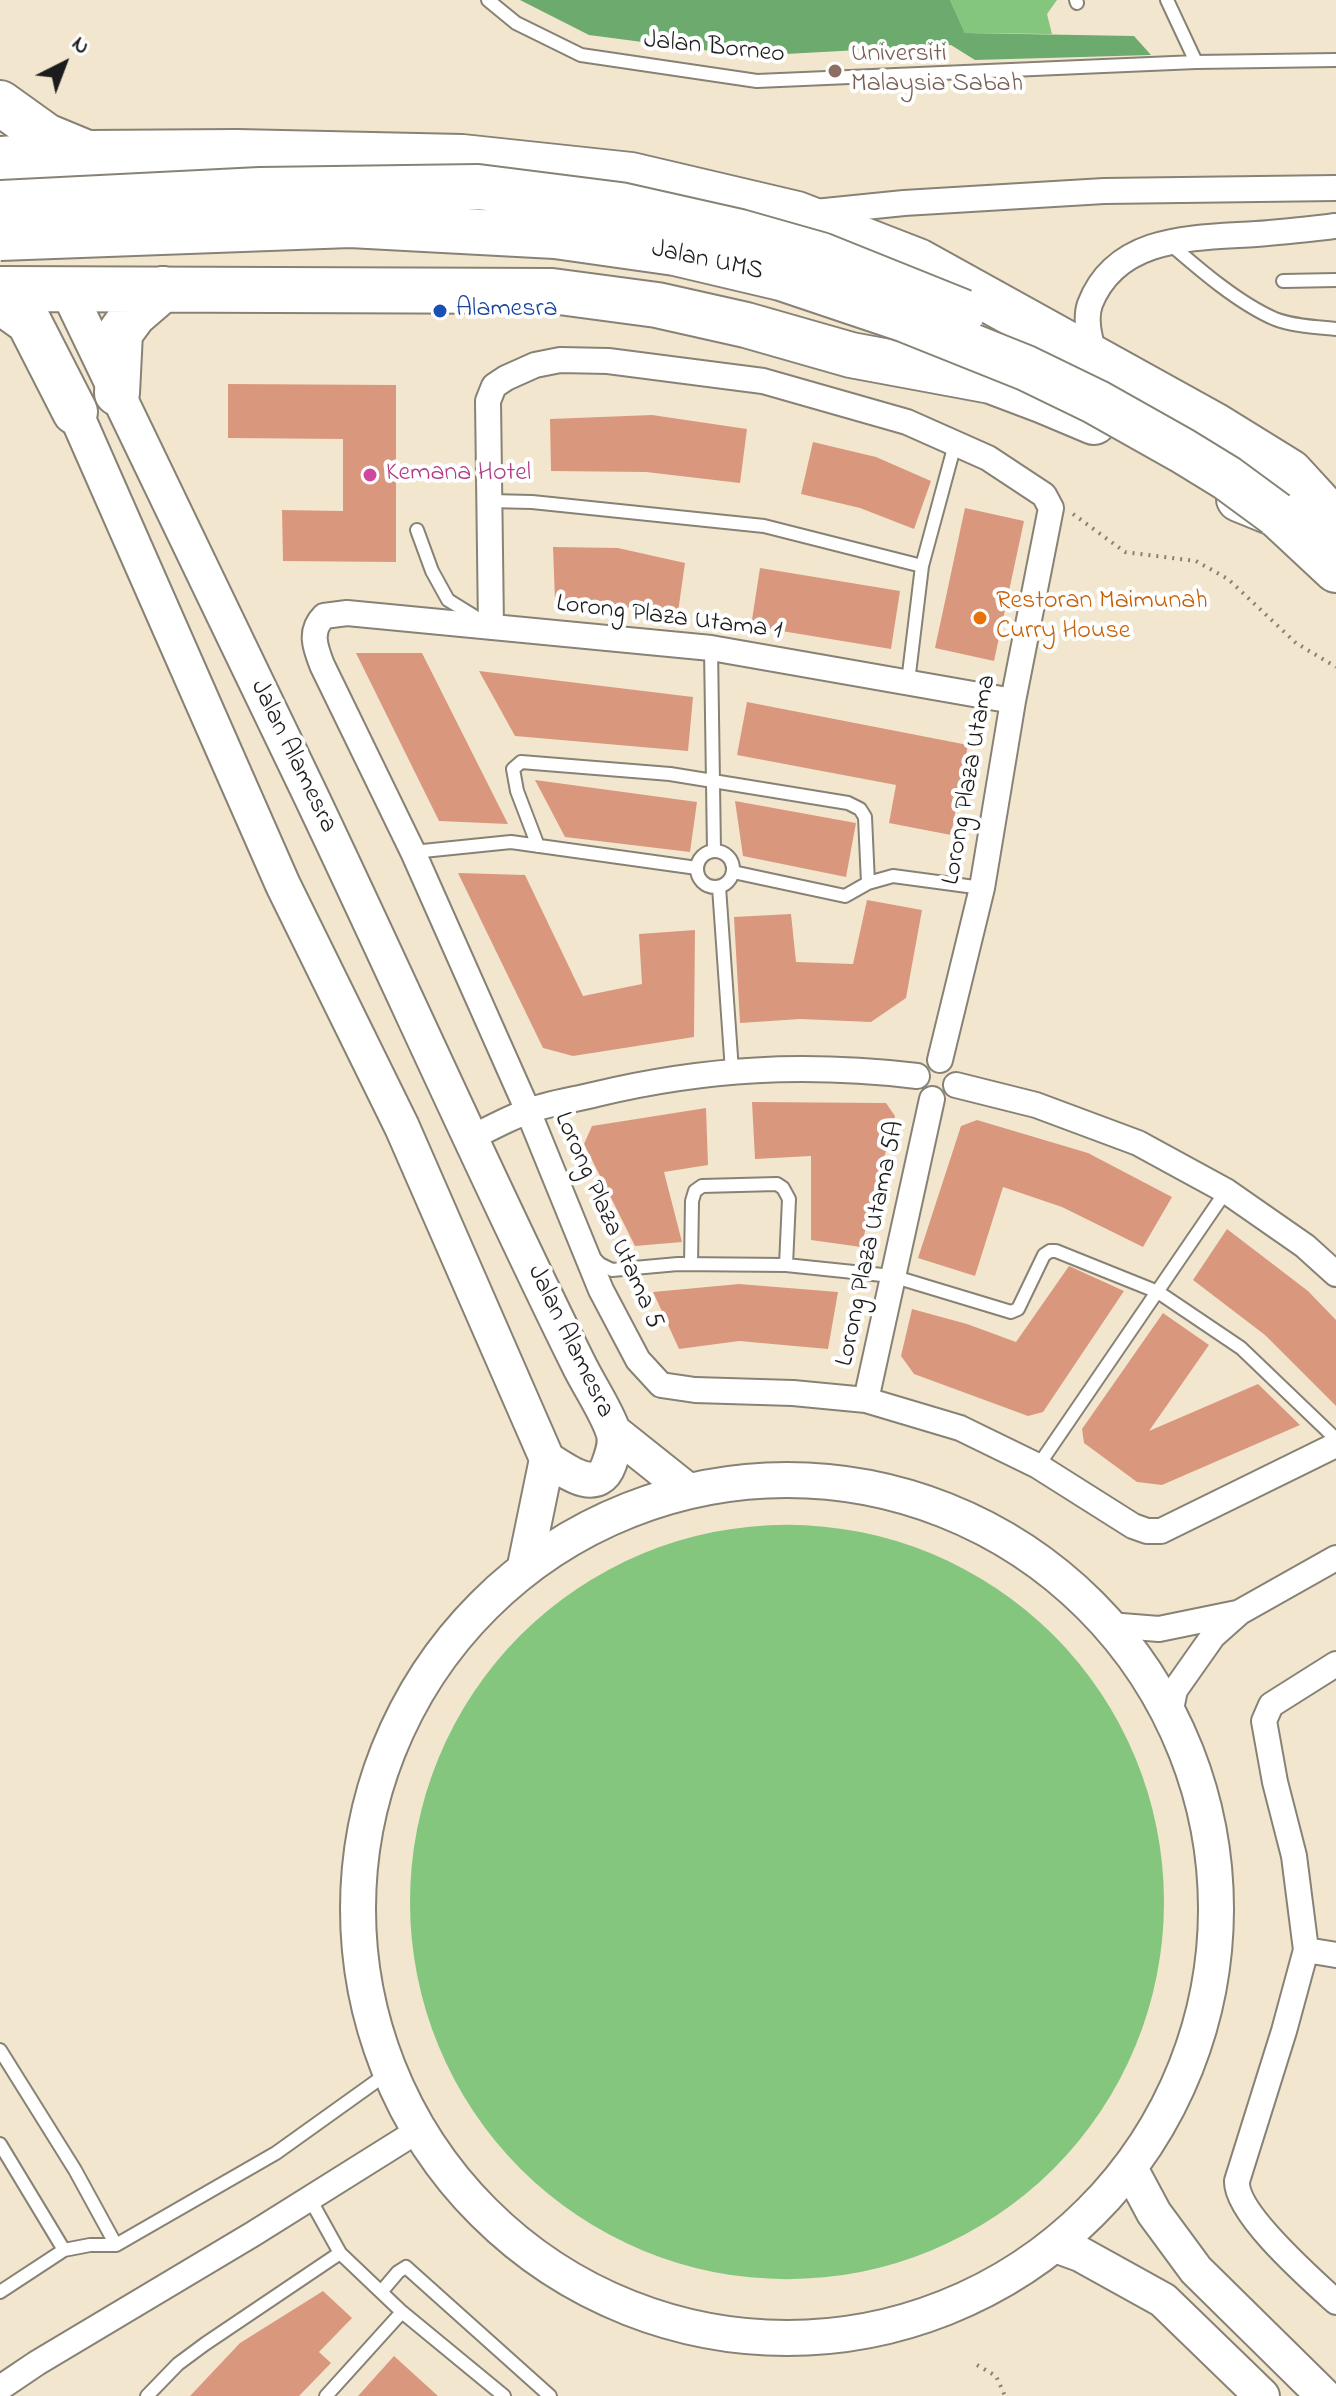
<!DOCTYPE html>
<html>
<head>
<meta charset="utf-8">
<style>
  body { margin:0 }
  #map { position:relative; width:1336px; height:2396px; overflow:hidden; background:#f2e7ce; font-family:"Indie Flower",sans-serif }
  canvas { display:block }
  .north { position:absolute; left:24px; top:24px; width:80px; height:80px; -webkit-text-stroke:6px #fff; paint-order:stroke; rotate:42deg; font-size:22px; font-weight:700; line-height:32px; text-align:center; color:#1c1c1c }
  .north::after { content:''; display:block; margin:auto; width:28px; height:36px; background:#1c1c1c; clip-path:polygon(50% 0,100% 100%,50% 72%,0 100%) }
</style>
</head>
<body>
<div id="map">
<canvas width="1336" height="2396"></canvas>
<div class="north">N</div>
</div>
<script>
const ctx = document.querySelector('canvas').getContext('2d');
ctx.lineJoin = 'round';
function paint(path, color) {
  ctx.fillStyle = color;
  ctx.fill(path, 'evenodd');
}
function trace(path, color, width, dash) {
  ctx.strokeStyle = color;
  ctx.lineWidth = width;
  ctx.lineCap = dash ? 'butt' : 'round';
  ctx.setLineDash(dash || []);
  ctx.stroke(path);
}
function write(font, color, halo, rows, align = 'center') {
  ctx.font = font + ' "Indie Flower",sans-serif';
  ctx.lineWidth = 8;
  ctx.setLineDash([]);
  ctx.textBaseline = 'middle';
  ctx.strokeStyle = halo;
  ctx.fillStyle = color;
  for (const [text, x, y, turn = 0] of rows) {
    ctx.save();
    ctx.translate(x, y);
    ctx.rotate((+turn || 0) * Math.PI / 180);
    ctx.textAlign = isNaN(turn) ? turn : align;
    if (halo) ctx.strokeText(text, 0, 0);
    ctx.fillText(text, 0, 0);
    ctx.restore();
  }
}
paint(new Path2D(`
  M950,0H1057L1047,14L1052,34L965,33Z
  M410 1902a377 377 0 1 1 754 0a377 377 0 1 1-754 0Z`), '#85c67e');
paint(new Path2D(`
  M520,0H950L965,33L1134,36L1151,55L975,60L951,45L749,56L589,35Z`), '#6cab6d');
paint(new Path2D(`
  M228,384L396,385V562L283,561L282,510L343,511V439L228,438Z
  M652,415L747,429L740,483L646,472L551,471L550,419Z
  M813,442L876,457L931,481L914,529L860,508L801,494Z
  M965,508L1024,521L994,661L935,648Z
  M553,547L618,548L685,563L678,612L555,601Z
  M760,568L900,591L891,649L751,626Z
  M356,653H422L508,824L439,821Z
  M479,671L693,697L688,751L515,736Z
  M747,702L968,745L951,835L889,823L896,785L737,755Z
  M535,780L697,802L690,852L565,837Z
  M735,801L856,823L846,877L743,856Z
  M458,873L525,875L583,996L642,984L639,934L695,930L694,1037L573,1056L543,1048Z
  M867,900L922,910L906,998L871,1022L800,1019L740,1023L734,917L791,914L796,962L853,964Z
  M752,1102L886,1103L895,1116L861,1247L811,1240V1156L755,1159Z
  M706,1108L708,1165L664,1172L682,1242L635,1246L584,1144L592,1126Z
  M977,1120L1088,1153L1172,1197L1143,1247L1062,1207L1003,1187L975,1276L918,1258L961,1126Z
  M1227,1229L1308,1291L1336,1320V1406L1265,1335L1193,1280Z
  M1069,1266L1124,1291L1043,1412L1028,1416L914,1374L901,1356L912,1309L967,1324L1016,1342Z
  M739,1284L838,1292L828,1349L739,1341L679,1349L653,1292Z
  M1163,1313L1209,1345L1149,1431L1258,1384L1300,1425L1162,1485L1137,1482L1084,1443L1082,1429Z
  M323,2291L352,2318L319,2352L331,2363L299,2396H190L240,2343Z
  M394,2356L438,2396H358Z`), '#d9987e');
const lane = new Path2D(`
  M488,0L516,23L581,55L757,81L1196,62L1336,60
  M1076,0L1077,3
  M1167,0L1196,62
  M1169,243C1199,269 1238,303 1275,319C1293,326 1316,327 1336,329
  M1283,281L1336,280
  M490,501L532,502L764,526L922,566
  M417,530L432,571L448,600L482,621
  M711,648L714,851
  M908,682L922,566L955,444
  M538,846L517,791L513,769L521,762L670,774L848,803L860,809L865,817L868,883
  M697 869a18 18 0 1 1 36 0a18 18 0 1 1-36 0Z
  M413,852L511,842L697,868
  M733,872L845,896L868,883L893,876L982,888
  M719,887L732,1071
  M592,1256L600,1264L612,1270L678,1264L786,1265L892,1276L1011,1312L1018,1309L1044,1255L1050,1251H1056L1158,1292L1241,1348L1336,1439
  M691,1264L692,1201L695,1191L702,1186L777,1184L783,1188L789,1199L786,1265
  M1038,1466L1226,1191
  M0,2050L75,2170L116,2245
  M0,2144L64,2250
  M310,2199L340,2253L402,2312L504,2396
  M0,2292L64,2250L90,2245H116L276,2153L392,2070
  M381,2292L398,2272L406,2267L550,2396
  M147,2396L178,2364L205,2344L340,2253
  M326,2396L402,2312`);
const street = new Path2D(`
  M815,212L904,203L1104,191L1336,188
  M1095,359C1091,342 1084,321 1090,304C1117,235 1194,238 1256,234C1283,232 1309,229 1336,226
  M491,627L488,401L494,386L506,378L535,365L560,360L608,361L763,381L907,422L988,458L1044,495L1051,508L1013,701L982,888L940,1060
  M1013,701L711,648L347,613L324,616C309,631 315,647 322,665L413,852L528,1111L601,1290L638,1360L661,1385L695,1390L793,1393L866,1400L960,1428L1038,1466L1133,1526L1147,1531H1161L1336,1445
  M956,1085L1036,1105L1138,1143L1226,1191L1305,1246L1336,1274
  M471,1138C489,1129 507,1119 526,1112C548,1103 574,1100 597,1094C706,1068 805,1063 917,1076
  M866,1400L932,1099
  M1109,1625L1159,1629L1237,1613
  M1336,1664L1271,1705L1264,1721L1275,1782L1294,1856L1306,1950L1284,2031L1237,2181C1235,2213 1312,2280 1336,2302
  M1170,1714L1175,1690L1213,1636L1240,1612L1336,1558
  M1306,1950L1336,1955
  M0,2388L37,2363L253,2234L419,2130`);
const secondary = new Path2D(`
  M67,289C147,458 230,625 310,794C400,983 485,1175 578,1363C588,1384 606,1410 613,1431C617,1442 613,1453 609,1464C598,1496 566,1471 547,1459L402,1127L283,885L75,412
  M613,1431L687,1490
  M358 1909a429 429 0 1 1 858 0a429 429 0 1 1-858 0Z
  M525,1566L547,1459
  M1131,2170L1154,2213L1196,2270L1324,2396
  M1058,2246L1080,2254L1163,2300L1262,2396`);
const highway = new Path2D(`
  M0,103L46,136L87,153L237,152L462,157L631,175L797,214L918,261L1214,425L1290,472L1336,522
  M0,159L85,153
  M0,289L552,291L657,305L746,325L851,355L991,381L1044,401L1094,422
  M0,301L29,322L75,412
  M117,393L120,333L134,314L163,289
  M1239,499L1276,514L1336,570`);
trace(lane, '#878275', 16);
trace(street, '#878275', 28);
trace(secondary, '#878275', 38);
trace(highway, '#878275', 48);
trace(new Path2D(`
  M1073,514L1125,552L1196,561L1228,579L1296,643L1336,667
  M977,2365L996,2376L1005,2396`), '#878275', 4, [2, 6]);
trace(lane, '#fff', 12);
trace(street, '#fff', 24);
trace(secondary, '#fff', 34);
trace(highway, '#fff', 44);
const highwayBridge = new Path2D(`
  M0,203L260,190L478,187L620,205L740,232L821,255L963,312
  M0,238L350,225L555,236L675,253L781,278L906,320L1026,368L1096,402L1183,451L1227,478L1276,514`);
trace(highwayBridge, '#878275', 48, []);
trace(highwayBridge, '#fff', 44);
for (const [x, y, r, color] of [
  [835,71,8,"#8d6e63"],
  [440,311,8,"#1a4fb4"],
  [370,475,8,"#d1479c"],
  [980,618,8,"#e8710a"]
]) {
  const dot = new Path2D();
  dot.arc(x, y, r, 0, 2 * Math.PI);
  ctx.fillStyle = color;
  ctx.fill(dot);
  trace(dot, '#fff', 3);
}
write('26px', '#1c1c1c', '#fff', [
  ["Jalan Borneo",714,49,6],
  ["Jalan UMS",707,262,12],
  ["Lorong Plaza Utama 1",669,619,7],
  ["Jalan Alamesra",292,757,64],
  ["Lorong Plaza Utama",971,780,-80],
  ["Lorong Plaza Utama 5",607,1221,66],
  ["Lorong Plaza Utama 5A",872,1244,-78],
  ["Jalan Alamesra",569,1342,64]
]);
write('26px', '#785e54', '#fff', [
  ["Universiti",851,56],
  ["Malaysia Sabah",851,86]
], 'left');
write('26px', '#164399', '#fff', [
  ["Alamesra",456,311]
], 'left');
write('26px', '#b23c85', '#fff', [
  ["Kemana Hotel",386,475]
], 'left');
write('26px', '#c56008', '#fff', [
  ["Restoran Maimunah",996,603],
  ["Curry House",996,633]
], 'left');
</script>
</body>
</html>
